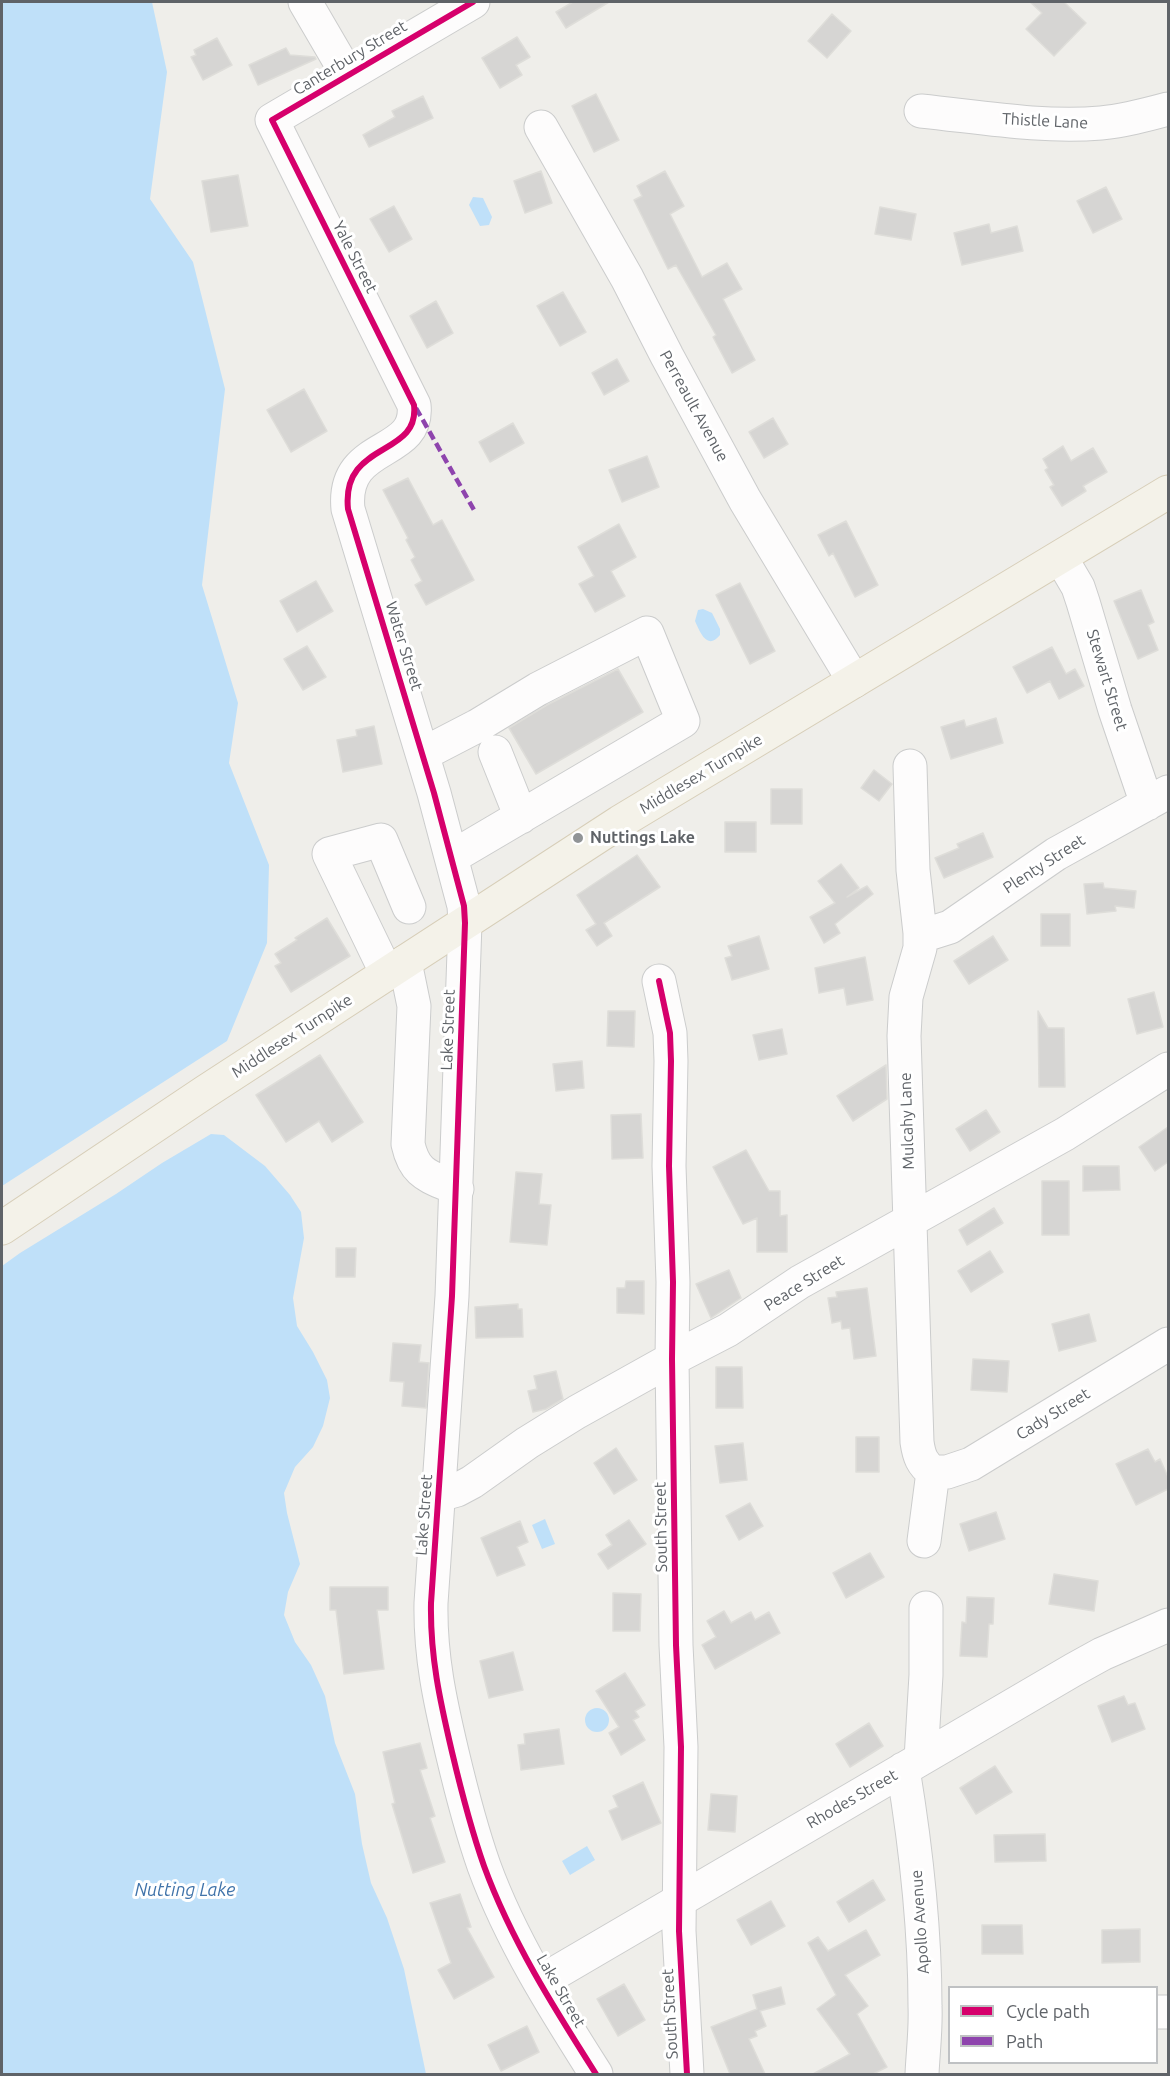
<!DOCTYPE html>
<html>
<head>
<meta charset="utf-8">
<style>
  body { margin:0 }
  #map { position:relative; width:1170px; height:2076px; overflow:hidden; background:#efeeea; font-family:Ubuntu,sans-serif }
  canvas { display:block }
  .frame { position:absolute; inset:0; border:3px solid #5f6368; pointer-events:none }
  .legend { position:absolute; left:948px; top:1986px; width:210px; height:78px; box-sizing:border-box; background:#fff; border:2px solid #bfc1c3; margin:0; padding:8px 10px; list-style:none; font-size:18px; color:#5f6368 }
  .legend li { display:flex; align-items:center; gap:12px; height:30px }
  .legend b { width:30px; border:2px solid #bfc1c3 }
</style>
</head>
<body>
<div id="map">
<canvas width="1170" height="2076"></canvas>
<div class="frame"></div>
<ul class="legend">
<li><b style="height:8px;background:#d6006c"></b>Cycle path</li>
<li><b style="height:8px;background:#8e44ad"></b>Path</li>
</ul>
</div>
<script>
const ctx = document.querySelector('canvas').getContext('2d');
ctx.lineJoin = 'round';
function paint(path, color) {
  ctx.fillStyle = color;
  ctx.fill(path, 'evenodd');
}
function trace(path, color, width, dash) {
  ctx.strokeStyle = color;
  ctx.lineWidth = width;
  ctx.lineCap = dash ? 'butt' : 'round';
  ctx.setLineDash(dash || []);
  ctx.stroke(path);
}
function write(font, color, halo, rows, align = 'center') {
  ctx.font = font + ' Ubuntu,sans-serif';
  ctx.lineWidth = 6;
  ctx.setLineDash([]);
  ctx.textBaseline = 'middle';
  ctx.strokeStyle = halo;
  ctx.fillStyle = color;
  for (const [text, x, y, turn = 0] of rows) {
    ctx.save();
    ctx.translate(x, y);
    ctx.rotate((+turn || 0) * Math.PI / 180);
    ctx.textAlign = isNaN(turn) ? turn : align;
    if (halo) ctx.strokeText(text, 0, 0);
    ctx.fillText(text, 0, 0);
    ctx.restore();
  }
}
paint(new Path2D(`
  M2,2H152L167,72L150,199L193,262L225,389L202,585L238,703L229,763L269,865L267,943L227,1041L2,1186Z
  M473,197L483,198L492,217L489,225L480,226L469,205Z
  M703,609L712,613L720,629V635C707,651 700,632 695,621L698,610Z
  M211,1134L224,1135L265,1166L290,1195L301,1212L304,1238L293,1298L297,1326L313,1352L327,1380L330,1398L323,1426L313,1447L295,1467L284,1493L287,1513L300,1564L288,1592L284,1615L295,1642L311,1665L325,1696L335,1743L355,1794L362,1844L371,1883L387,1918L404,1969L426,2074H2V1266L20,1253L116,1194L162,1163Z
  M545,1519L555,1544L542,1549L532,1525Z
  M585 1720a12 12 0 1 1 24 0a12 12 0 1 1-24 0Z
  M587,1846L595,1860L570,1875L562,1861Z`), '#bfe0f9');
const building = new Path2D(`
  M573,2H609L566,28L556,12Z
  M1030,2H1064L1086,23L1054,56L1026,29L1042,13Z
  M832,14L851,31L827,58L808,41Z
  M517,37L530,57L516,65L522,75L500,88L482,58Z
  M217,38L232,65L203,80L191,57L196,55L194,50Z
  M286,48L290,55L315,57L316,59L258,85L249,65Z
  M596,94L619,140L594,152L572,106Z
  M423,96L433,118L369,147L363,135L395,117L392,111Z
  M541,171L552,203L525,213L514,181Z
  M665,171L684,206L670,214L702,277L727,263L742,289L723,299L755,360L732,373L713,337L716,335L676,265L668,269L634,200L642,196L637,186Z
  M238,175L248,226L211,232L202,181Z
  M1106,187L1122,219L1093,233L1077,201Z
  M394,206L412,239L389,252L370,219Z
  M880,207L916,214L911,240L875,234Z
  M989,224L991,233L1017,226L1023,251L962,265L954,233Z
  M563,292L586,332L560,346L537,306Z
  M436,301L453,333L427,348L410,316Z
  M617,359L629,381L604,395L592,373Z
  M304,389L327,431L291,452L267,410Z
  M773,418L788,444L764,458L749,432Z
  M513,423L524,443L490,462L479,442Z
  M1063,446L1071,461L1093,448L1107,472L1083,486L1086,491L1062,506L1050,487L1054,485L1045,470L1048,468L1043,459Z
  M647,456L659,487L622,502L609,470Z
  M408,478L433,525L442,520L474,580L426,605L415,585L422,581L411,560L415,557L406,540L408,538L383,490Z
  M846,521L878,585L855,597L833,553L829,556L818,535Z
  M619,524L636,557L611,571L625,596L595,612L579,584L594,576L578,547Z
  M316,581L333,611L297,632L280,601Z
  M740,583L775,651L750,664L716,595Z
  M1141,590L1154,622L1148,625L1158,650L1138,659L1114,601Z
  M307,646L326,677L303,690L284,659Z
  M1052,647L1066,674L1075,669L1084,686L1059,699L1050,681L1027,693L1013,667Z
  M618,669L643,712L536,774L509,728L547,705Z
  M996,718L1003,743L951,759L941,727L964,720L966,727Z
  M374,726L382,764L343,772L337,740L357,736L356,730Z
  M874,770L892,784L879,801L861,788Z
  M771,789H802V824H771Z
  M725,822H756V852H725Z
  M983,833L993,857L944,878L935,858L959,848L957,844Z
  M637,855L660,887L604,923L612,936L597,946L586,930L596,924L577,895Z
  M841,864L859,888L847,897L867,886L873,894L835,924L840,933L824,943L810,917L835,903L818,881Z
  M1103,883L1104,888L1136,891L1134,908L1115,906L1116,911L1087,914L1084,884Z
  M1041,914H1070V946H1041Z
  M327,918L350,956L291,992L275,966L281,963L275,954L297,940L295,938Z
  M759,936L769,969L732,980L725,958L732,956L728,946Z
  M993,936L1008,960L969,984L954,961Z
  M865,957L873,1000L847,1005L844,988L819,993L815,968Z
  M1154,992L1163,1027L1137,1034L1128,999Z
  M608,1011H635L634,1047L607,1046Z
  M1038,1011L1048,1028H1064L1065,1087H1039Z
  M782,1029L787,1054L759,1060L753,1035Z
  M320,1055L363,1122L332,1142L319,1121L286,1142L256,1095Z
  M582,1061L584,1088L556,1091L553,1064Z
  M886,1065L887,1099L853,1121L837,1096Z
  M986,1110L1000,1132L970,1151L956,1129Z
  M641,1114L643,1158L612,1159L611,1115Z
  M1168,1127V1162L1155,1171L1139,1147Z
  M746,1150L769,1191H780V1216L787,1215V1252H757V1218L743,1224L713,1167Z
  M1083,1166H1119L1120,1190L1083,1191Z
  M516,1172L542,1174L539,1204L551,1205L547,1245L510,1242Z
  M1042,1181H1069V1235H1042Z
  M994,1208L1003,1223L967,1245L959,1230Z
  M336,1248H356L355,1277H336Z
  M990,1251L1003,1272L971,1292L958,1271Z
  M729,1270L741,1298L711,1318L696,1284Z
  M626,1281H644V1314L617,1313V1288H625Z
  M867,1288L876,1356L854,1359L850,1328L842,1329L841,1321L832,1323L828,1298L837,1297L836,1292Z
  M518,1304V1309H522L523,1337L476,1338L475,1307Z
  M1089,1314L1096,1341L1059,1351L1052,1324Z
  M393,1343L421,1345L419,1362L429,1363L426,1408L402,1406L404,1382L390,1381Z
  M973,1359L1009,1361L1007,1392L971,1390Z
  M716,1367H742L743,1408H716Z
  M556,1371L563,1399L546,1409L533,1412L528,1391L537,1389L534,1376Z
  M856,1437H879V1472H856Z
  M743,1443L747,1480L720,1483L715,1446Z
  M616,1448L637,1480L614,1494L594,1463Z
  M1148,1449L1155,1462L1160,1459L1168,1477V1489L1136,1505L1116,1464Z
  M750,1503L763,1526L739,1540L726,1516Z
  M996,1512L1005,1539L969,1551L960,1524Z
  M629,1520L646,1544L608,1569L598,1554L612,1545L606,1535Z
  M520,1521L528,1542L517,1547L525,1565L497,1576L481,1538Z
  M870,1553L884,1577L846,1598L833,1573Z
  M1054,1574L1098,1581L1094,1611L1049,1604Z
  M330,1587H388V1610H377L384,1669L344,1674L336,1610H330Z
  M613,1593L641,1594L640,1631H613Z
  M967,1597L994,1598L993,1624H989L987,1657L960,1656L962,1622L966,1623Z
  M724,1611L731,1623L751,1612L755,1620L769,1612L780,1633L715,1669L702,1645L716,1637L707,1621Z
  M513,1652L523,1690L489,1698L480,1661Z
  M625,1673L645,1705L635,1711L639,1717L633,1720L645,1740L621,1755L609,1733L619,1727L596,1691Z
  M1124,1696L1128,1705L1135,1703L1145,1729L1112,1742L1098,1706Z
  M869,1723L883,1746L850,1767L836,1744Z
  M559,1729L564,1764L521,1770L518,1745L525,1744L524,1734Z
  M420,1743L427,1768L420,1770L435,1816L430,1818L445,1862L413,1873L392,1804L395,1803L383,1752Z
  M995,1766L1012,1792L976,1814L960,1788Z
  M643,1782L661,1823L622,1840L609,1811L618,1807L613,1796Z
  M711,1794L737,1796L735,1832L708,1830Z
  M1045,1834L1046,1861L995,1862L994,1835Z
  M873,1880L885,1900L849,1922L837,1902Z
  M460,1894L471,1927L467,1928L494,1977L454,1999L438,1970L451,1963L430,1903Z
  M771,1901L785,1926L751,1945L737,1920Z
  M982,1925H1022L1023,1954H982Z
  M1140,1929V1962L1102,1963V1930Z
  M866,1930L880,1955L845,1975L868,2006L857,2014L887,2067L873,2074H813L850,2054L817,2009L836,1995L808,1943L818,1937L828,1951Z
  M624,1984L645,2020L618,2036L597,1999Z
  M781,1987L785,2004L760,2011L766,2026L755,2031L757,2036L749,2039L765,2074H730L711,2027L757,2009L753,1995Z
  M527,2026L539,2052L501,2071L488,2045Z`);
paint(building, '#d6d5d3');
trace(building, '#deddd9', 1.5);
const minor = new Path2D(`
  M305,2L347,74
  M473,2L272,120L414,405C420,458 341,440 348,509L434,793L464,906L465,923L452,1296L431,1603C430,1656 440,1701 452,1752C461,1790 471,1829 484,1866C511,1940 554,2008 596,2074
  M921,111C980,117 1041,128 1101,123C1124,121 1146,115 1168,109
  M541,127L627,278L667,356L745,500L854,681
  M1061,558L1078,587L1083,602L1115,710L1147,804
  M495,752L521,817
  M423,754L477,726L538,689L647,633L683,721L452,857
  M910,766L913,870L920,933V948L906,997L904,1036L917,1442C919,1456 922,1464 933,1472
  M920,933H931L950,927L1056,854L1168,792
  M405,962L414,1006L408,1144C415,1176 430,1176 457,1189
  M387,974L329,854L381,840L409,907
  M659,981L670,1033L671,1061L669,1166L673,1282L672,1359L676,1645L681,1747L679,1931L687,2074
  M933,1472H947L971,1464L1168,1344
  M439,1495L457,1490L472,1482L527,1443L577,1412L672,1359L728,1330L800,1282L1065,1134L1168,1069
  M924,1541L933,1472
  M921,1759L926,1675V1608
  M903,1769C916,1848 925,1927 925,2006C926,2029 923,2052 922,2074
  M540,1982L1073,1670L1102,1654L1168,1625
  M1156,2012H1168`);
const major = new Path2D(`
  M2,1228L205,1092L620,822L1168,492`);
trace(minor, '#cbcccc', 35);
trace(major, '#d7ceb8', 35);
trace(minor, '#fdfcfc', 33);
trace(major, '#f4f2e9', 33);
trace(new Path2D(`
  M416,408L474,510`), '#8e44ad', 4.5, [9, 4.5]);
trace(new Path2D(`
  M473,2L272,120L414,405C420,458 341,440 348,509L434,793L464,906L465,923L452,1296L431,1603C430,1656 440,1701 452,1752C461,1790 471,1829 484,1866C511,1940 554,2008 596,2074
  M659,981L670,1033L671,1061L669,1166L673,1282L672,1359L676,1645L681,1747L679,1931L687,2074`), '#d6006c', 6);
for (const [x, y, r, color] of [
  [578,838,6,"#919496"]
]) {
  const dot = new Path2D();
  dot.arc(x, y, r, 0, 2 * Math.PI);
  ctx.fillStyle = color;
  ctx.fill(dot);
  trace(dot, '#fff', 2);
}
write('16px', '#5f6368', '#fff', [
  ["Canterbury Street",350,58,-31],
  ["Thistle Lane",1045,121,3],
  ["Yale Street",355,257,63],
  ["Perreault Avenue",694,406,61],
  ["Water Street",404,646,73],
  ["Stewart Street",1107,680,73],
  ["Middlesex Turnpike",701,774,-31],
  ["Plenty Street",1044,864,-33],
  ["Lake Street",448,1030,-88],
  ["Middlesex Turnpike",292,1036,-33],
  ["Mulcahy Lane",907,1121,-92],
  ["Peace Street",804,1283,-32],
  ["Cady Street",1053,1414,-32],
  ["Lake Street",424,1515,-86],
  ["South Street",661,1527,-91],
  ["Rhodes Street",852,1799,-30],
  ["Apollo Avenue",920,1922,-94],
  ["Lake Street",561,1991,60],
  ["South Street",670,2014,-93]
]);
write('bold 16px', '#5f6368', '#fff', [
  ["Nuttings Lake",590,838]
], 'left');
write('italic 18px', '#4174aa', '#fff', [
  ["Nutting Lake",185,1890]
]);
</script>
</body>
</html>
